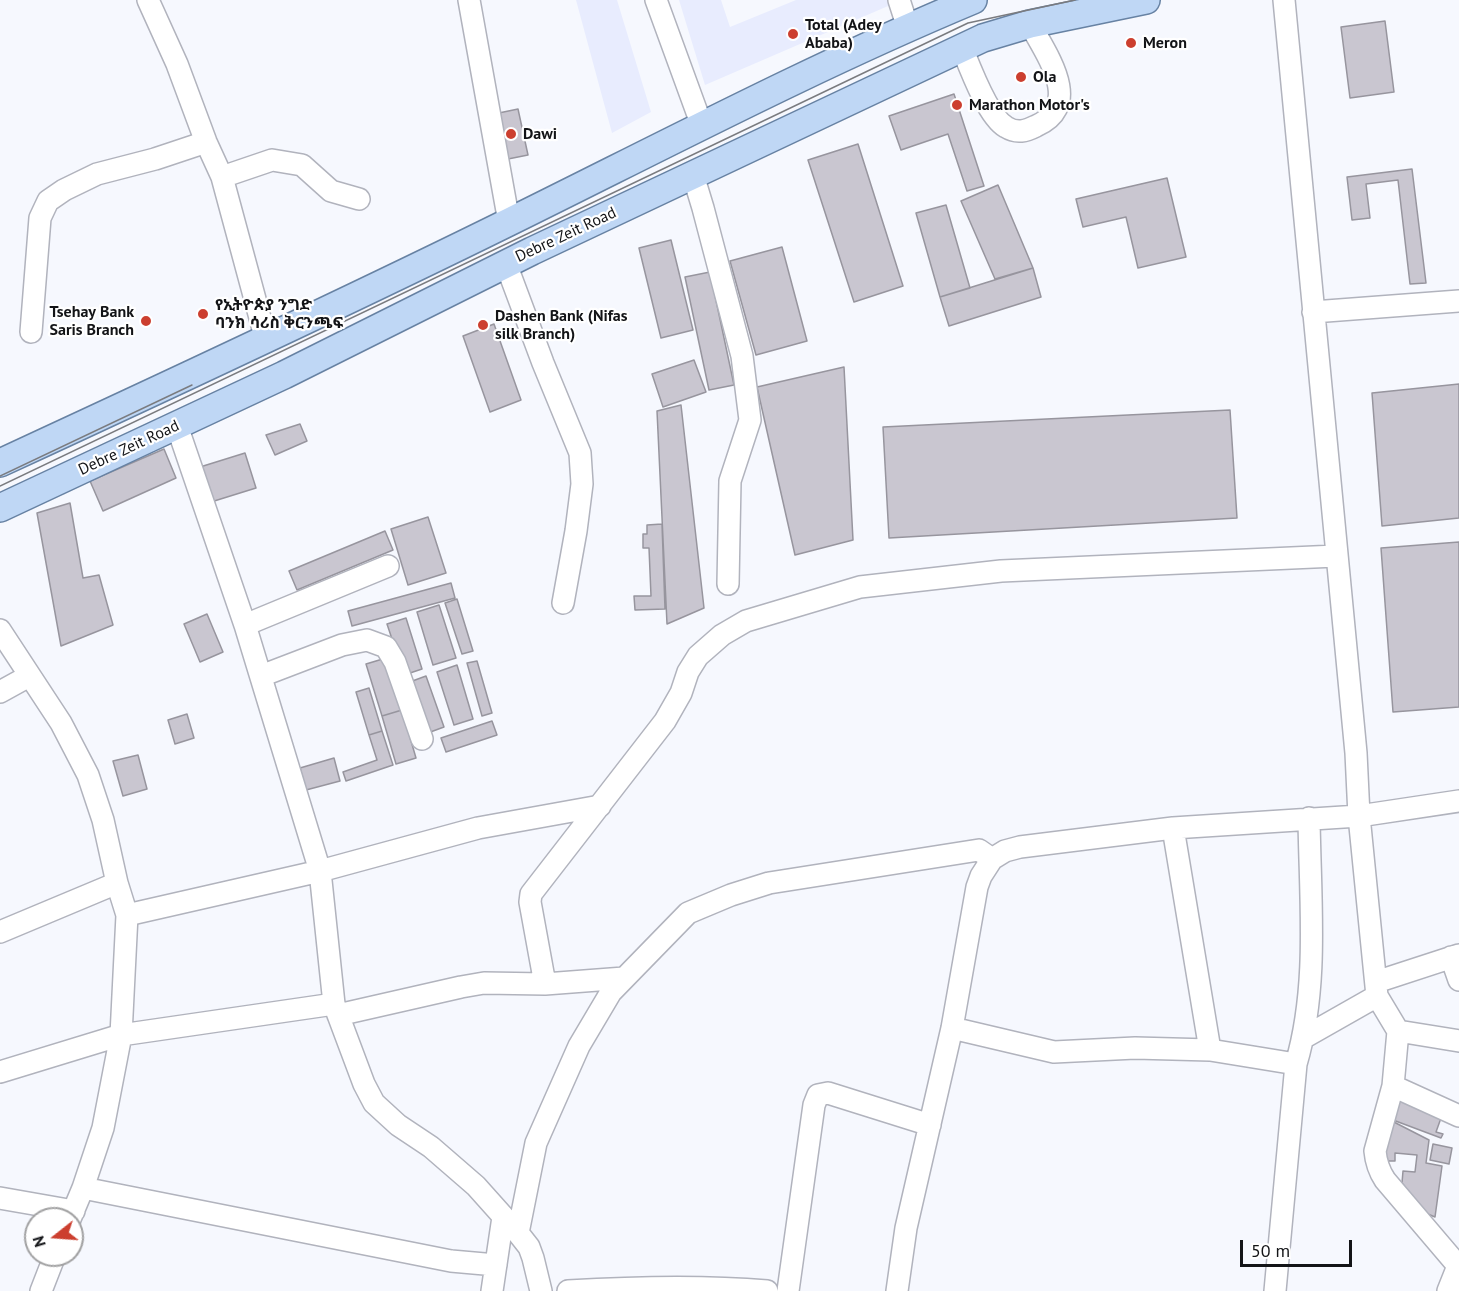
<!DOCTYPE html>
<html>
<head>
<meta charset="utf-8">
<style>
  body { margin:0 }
  #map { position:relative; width:1459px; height:1291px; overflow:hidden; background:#f6f8fe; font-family:"PT Sans",sans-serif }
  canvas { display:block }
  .north { position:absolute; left:24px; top:1207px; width:60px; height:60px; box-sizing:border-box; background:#fff; border:2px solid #a1a1a2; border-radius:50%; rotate:253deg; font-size:16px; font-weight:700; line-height:24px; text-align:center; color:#131417 }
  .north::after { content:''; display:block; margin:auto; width:21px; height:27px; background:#cc3f2f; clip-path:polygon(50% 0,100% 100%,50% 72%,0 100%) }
  .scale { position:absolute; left:1240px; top:1240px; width:112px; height:27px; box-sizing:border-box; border:3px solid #131417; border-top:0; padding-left:8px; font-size:18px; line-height:21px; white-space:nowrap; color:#131417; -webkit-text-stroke:4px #fff; paint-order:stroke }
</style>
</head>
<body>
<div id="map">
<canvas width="1459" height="1291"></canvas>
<div class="north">N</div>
<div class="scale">50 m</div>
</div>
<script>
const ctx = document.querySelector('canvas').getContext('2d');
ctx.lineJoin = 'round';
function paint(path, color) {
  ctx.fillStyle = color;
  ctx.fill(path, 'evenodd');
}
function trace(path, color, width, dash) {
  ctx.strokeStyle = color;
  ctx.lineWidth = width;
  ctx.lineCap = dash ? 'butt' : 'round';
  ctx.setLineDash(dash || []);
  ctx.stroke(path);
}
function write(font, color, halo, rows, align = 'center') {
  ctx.font = font + ' "PT Sans","Noto Sans Ethiopic",sans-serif';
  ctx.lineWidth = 4.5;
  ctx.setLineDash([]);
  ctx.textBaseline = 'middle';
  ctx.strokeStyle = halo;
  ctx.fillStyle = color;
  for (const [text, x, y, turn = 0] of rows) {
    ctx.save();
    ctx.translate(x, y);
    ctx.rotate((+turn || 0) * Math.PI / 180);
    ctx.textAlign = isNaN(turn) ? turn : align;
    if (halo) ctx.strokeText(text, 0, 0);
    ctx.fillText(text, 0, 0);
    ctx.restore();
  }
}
paint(new Path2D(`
  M576,0H617L651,112L612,133Z
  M679,0H721L730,27L796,0H902L705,85Z`), '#e8ecfe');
const building = new Path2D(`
  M1385,21L1394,92L1350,98L1341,27Z
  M954,94L984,186L967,191L948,134L901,150L889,116Z
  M518,109L528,155L503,160L494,114Z
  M858,144L903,286L854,302L808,160Z
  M1412,169L1426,283L1410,284L1398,180L1366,184L1370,218L1352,220L1347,177Z
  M1167,178L1186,257L1138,268L1126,217L1083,227L1076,199Z
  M998,185L1033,268L995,279L961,201Z
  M946,205L970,288L940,297L916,213Z
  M671,240L693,330L661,338L639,248Z
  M782,247L807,341L756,355L730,261Z
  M1033,268L1041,297L949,326L940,297Z
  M710,272L734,385L709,390L685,277Z
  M494,324L521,400L490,412L463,336Z
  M694,360L706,392L663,407L652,374Z
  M844,367L853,540L795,555L757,387Z
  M1459,384V518L1382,526L1372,393Z
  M681,405L704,608L667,624L657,411Z
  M1230,410L1237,518L889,538L883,427Z
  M300,424L307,441L275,455L266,435Z
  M164,449L176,478L103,511L90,481Z
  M245,453L256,488L211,502L200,467Z
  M70,503L83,578L99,575L113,625L61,646L37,513Z
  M428,517L446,573L408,585L391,529Z
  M662,524L665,609L635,610L634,596H651L649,548H643V534H647V525Z
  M385,531L393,550L297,590L289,571Z
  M1459,542V707L1393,712L1381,548Z
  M451,583L455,598L352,626L348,611Z
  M457,599L473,651L462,654L445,603Z
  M439,605L456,658L433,665L417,612Z
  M207,614L223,652L200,662L184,624Z
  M406,618L422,669L404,675L387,624Z
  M386,658L402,710L382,716L366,664Z
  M477,661L492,713L482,716L467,663Z
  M457,665L473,719L454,725L437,672Z
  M426,676L444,727L425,734L407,683Z
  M369,688L382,731L369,735L356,692Z
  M402,710L416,758L396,764L382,716Z
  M187,714L194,738L175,744L168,720Z
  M492,721L497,735L446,752L441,738Z
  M382,731L393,765L346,781L343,772L377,760L369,735Z
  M138,755L147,789L123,796L113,761Z
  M334,758L340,781L306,790L300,768Z
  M1394,1092L1441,1118L1436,1132L1443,1134L1441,1138L1385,1117Z
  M1388,1119L1429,1140L1426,1163L1442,1166L1435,1217L1423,1212L1402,1183L1403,1171L1415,1172L1417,1155L1395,1153V1161H1388L1381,1151Z
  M1433,1144L1452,1148L1449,1164L1430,1160Z`);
paint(building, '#c9c6d0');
trace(building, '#97959e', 1.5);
const minor = new Path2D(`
  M148,0L177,64L206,142L222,177L266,340
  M469,0L509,222
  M656,0L702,126
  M899,0L908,28
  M1284,0L1356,753L1359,816L1377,996
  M962,48C970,68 988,117 1006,127C1017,134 1026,131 1036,126C1084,105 1046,54 1030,24
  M693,175L703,208L742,356L750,420L730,481L728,584
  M222,177L272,160L302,165L331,191L359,199
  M506,264L543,363L580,453L582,484L576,531L563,603
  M1313,312L1459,301
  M31,332L40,218L48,201L64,190L97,174L155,159L206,142
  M177,426L245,625L320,871L334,1004L364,1084L374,1103L398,1125L431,1147L476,1186L518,1233L529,1247L533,1258L541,1291
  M245,625L388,566
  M0,630L61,723L88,775L103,820L117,883L127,915L121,1035L103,1128L83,1188L70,1219
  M261,676L342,645L367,640L386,647L395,662L422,739
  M0,692L29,676
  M1173,828L1210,1050
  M127,915L320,871L478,828L600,806
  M0,932L117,883
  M1451,957L1459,980
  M1376,982L1459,955
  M545,984L530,902L531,894L665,721L681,693L688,672L698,656L722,635L746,621L860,587L1001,571L1336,556
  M338,1015L461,987L484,983L545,984L624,978
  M952,1028L1054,1052L1135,1048L1210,1050L1296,1064
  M1398,1031L1393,1086L1375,1151C1376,1162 1379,1171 1385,1180L1459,1267
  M1303,1038L1377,996L1398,1031L1459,1041
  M0,1072L121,1035L334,1004
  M1393,1086L1459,1116
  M83,1188L451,1261L496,1265
  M0,1198L74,1211
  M518,1233L536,1143L579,1046L611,992L688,913L731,895L769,883L979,850L992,859
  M41,1291L55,1255
  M492,1291L503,1217
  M568,1291C634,1287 700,1285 767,1291
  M788,1291L814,1105L818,1095L828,1093L930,1125
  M897,1291L906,1228L952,1028L977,887L981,876L992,859L1005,851L1020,847L1173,828L1359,816L1459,801
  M1275,1291L1296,1064C1319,986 1310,900 1309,818
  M1448,1291L1458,1266`);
const major = new Path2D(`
  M0,463C171,384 341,305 509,222C663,146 815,66 973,0
  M0,508L284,375L532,251L983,38L1030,24L1146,0`);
trace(minor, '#b1b3bd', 24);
trace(major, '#6782a3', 30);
trace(minor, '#fff', 21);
trace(major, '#bfd7f5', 27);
trace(new Path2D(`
  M0,476L192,385
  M0,486L968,23L1075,0`), '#7a7b7f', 1.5);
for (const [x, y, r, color] of [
  [793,34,6,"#cc3f2f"],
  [1131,43,6,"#cc3f2f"],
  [1021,77,6,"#cc3f2f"],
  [957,105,6,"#cc3f2f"],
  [511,134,6,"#cc3f2f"],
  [203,314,6,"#cc3f2f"],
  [146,321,6,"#cc3f2f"],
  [483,325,6,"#cc3f2f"]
]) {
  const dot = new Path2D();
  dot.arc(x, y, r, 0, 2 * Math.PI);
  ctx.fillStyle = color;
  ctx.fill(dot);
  trace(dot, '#fff', 2);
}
write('bold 16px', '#131417', '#fff', [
  ["Total (Adey",805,25],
  ["Ababa)",805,43],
  ["Meron",1143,43],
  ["Ola",1033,77],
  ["Marathon Motor's",969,105],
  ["Dawi",523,134],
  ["የኢትዮጵያ ንግድ",215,305],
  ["ባንክ ሳሪስ ቅርንጫፍ",215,323],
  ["Tsehay Bank",134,312,"right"],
  ["Saris Branch",134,330,"right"],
  ["Dashen Bank (Nifas",495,316],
  ["silk Branch)",495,334]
], 'left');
write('16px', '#131417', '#fff', [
  ["Debre Zeit Road",566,235,-25],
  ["Debre Zeit Road",129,448,-25]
]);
</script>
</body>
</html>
